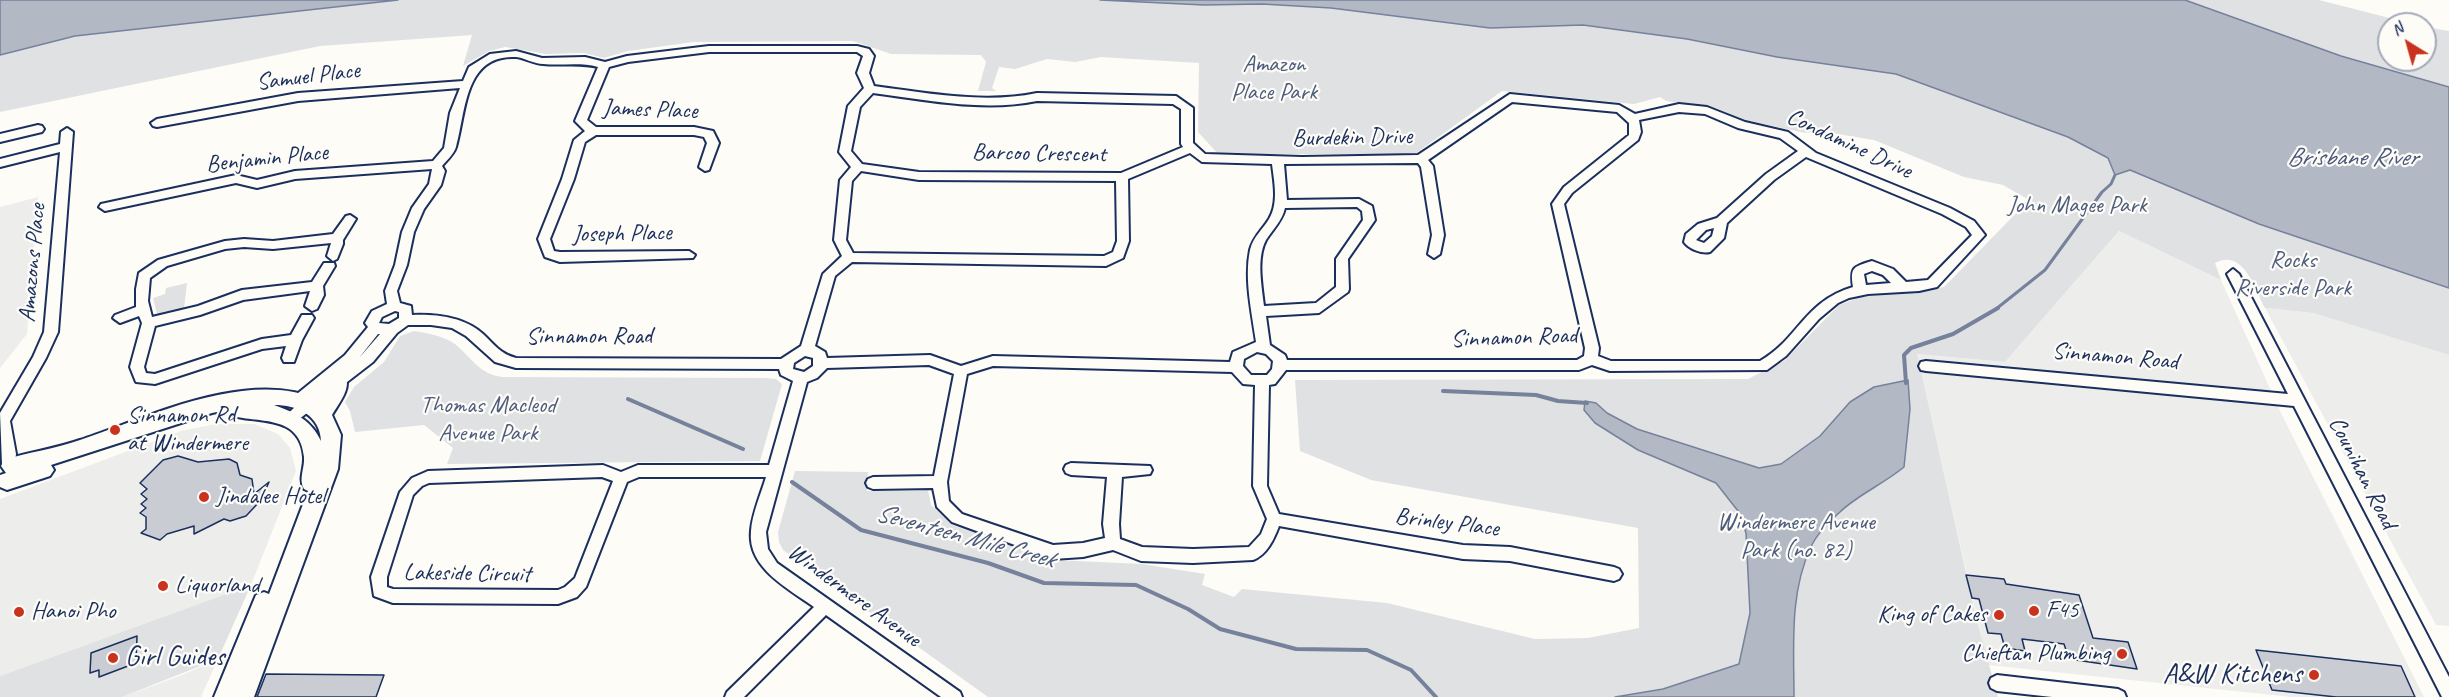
<!DOCTYPE html>
<html>
<head>
<meta charset="utf-8">
<style>
  body { margin:0 }
  #map { position:relative; width:2449px; height:697px; overflow:hidden; background:#fdfcf7; font-family:Caveat,sans-serif }
  canvas { display:block }
  .north { position:absolute; left:2377px; top:12px; width:60px; height:60px; box-sizing:border-box; background:#fdfcf7; border:2px solid #a3aaba; border-radius:50%; rotate:323deg; font-size:16px; font-weight:700; line-height:24px; text-align:center; color:#1b2f5e }
  .north::after { content:''; display:block; margin:auto; width:21px; height:27px; background:#c8321e; clip-path:polygon(50% 0,100% 100%,50% 72%,0 100%) }
</style>
</head>
<body>
<div id="map">
<canvas width="2449" height="697"></canvas>
<div class="north">N</div>
</div>
<script>
const ctx = document.querySelector('canvas').getContext('2d');
ctx.lineJoin = 'round';
function paint(path, color) {
  ctx.fillStyle = color;
  ctx.fill(path, 'evenodd');
}
function trace(path, color, width, dash) {
  ctx.strokeStyle = color;
  ctx.lineWidth = width;
  ctx.lineCap = dash ? 'butt' : 'round';
  ctx.setLineDash(dash || []);
  ctx.stroke(path);
}
function write(font, color, halo, rows, align = 'center') {
  ctx.font = font + ' Caveat,sans-serif';
  ctx.lineWidth = 4.5;
  ctx.setLineDash([]);
  ctx.textBaseline = 'middle';
  ctx.strokeStyle = halo;
  ctx.fillStyle = color;
  for (const [text, x, y, turn = 0] of rows) {
    ctx.save();
    ctx.translate(x, y);
    ctx.rotate((+turn || 0) * Math.PI / 180);
    ctx.textAlign = isNaN(turn) ? turn : align;
    if (halo) ctx.strokeText(text, 0, 0);
    ctx.fillText(text, 0, 0);
    ctx.restore();
  }
}
paint(new Path2D(`
  M38,197L27,334L0,368V207Z
  M2119,231L2221,280L2282,415L2424,697H2292L1988,665L1916,354L2005,362Z
  M2265,308L2313,313L2449,355V626L2436,625Z
  M216,424H254L278,434L290,448L296,471L251,585L0,676V499L181,431Z
  M218,659L201,697H122L182,675Z`), '#edeeec');
paint(new Path2D(`
  M398,0H1100L1204,5L1262,4L1331,8L1490,28L1583,25L1687,39L1777,57L1896,74L2068,137L2130,170L2259,224L2449,288V355L2313,313L2265,308C2254,287 2243,248 2215,263L2221,280L2119,231L2005,362L1917,354L1976,617L1998,697H988L783,550L779,542L778,532L795,471L868,472L867,491L928,490L931,505L952,525L1055,560L1142,564L1205,574L1202,585L1234,597L1242,589L1387,603L1535,639L1588,638L1639,628L1638,528L1371,480L1300,451L1295,380L1748,379L1784,361L1839,305L1861,297L1944,287L2029,200L2003,185L1964,177L1874,140L1820,131L1806,133L1743,120L1716,108L1666,101L1660,97L1634,104L1502,91L1415,154H1218L1198,132L1199,63L1101,57L1075,62L1047,59L1015,69L999,67L992,88L996,91H978L986,62L981,55L891,54L853,41L694,42L628,51L604,58L584,53L546,54L505,47L489,51L463,66L472,35L320,46L0,112V55L75,36Z
  M2185,0H2319L2413,24H2389V60H2425V27L2449,31V87L2341,56Z
  M187,283L184,308L162,315L157,314L153,298L165,294L166,288Z
  M414,331C427,333 444,336 455,344C472,358 479,374 502,377L764,378L776,379L782,384L760,461L447,464L453,448L424,425L355,432L350,411L345,402L354,387L384,362L400,336Z
  M251,585L218,659L122,697H0V676Z`), '#e0e1e3');
const water = new Path2D(`
  M0,0H398L75,36L0,55Z
  M1100,0H2185L2341,56L2449,87V288L2259,224L2130,170L2115,175L2108,158L2068,137L1896,74L1777,57L1687,39L1583,25L1490,28L1331,8L1262,4L1204,5Z
  M1908,380L1910,409L1904,467C1885,483 1856,496 1840,512C1830,521 1816,535 1811,547C1789,593 1794,648 1794,697H1615L1663,689L1739,664L1750,613L1746,533L1738,511L1716,483L1638,450L1595,423L1584,410L1585,401L1596,403L1607,413L1637,429L1759,468L1781,464L1820,436L1850,402L1874,387Z`);
paint(water, '#b3b8c5');
trace(water, '#76819c', 1.5);
trace(new Path2D(`
  M1996,309L2045,270L2102,192L2111,184L2115,175`), '#76819c', 3);
trace(new Path2D(`
  M1906,383L1904,355L1911,348L1953,334L1998,308
  M1443,391L1536,395L1558,401L1587,403
  M628,399L743,449
  M792,482L861,530L988,563L1044,583L1136,585L1188,609L1220,629L1296,649L1367,650L1411,670L1436,697`), '#76819c', 4);
const building = new Path2D(`
  M178,456L198,462L229,459L237,463L240,475L252,479L254,494L269,482L261,500L246,516L230,521L224,519L194,534V526L167,534L160,540L141,533L146,529V517L140,513L146,508L141,504L147,499L141,494L147,489L140,483L163,460Z
  M1966,575L2004,579L2006,584L2079,595L2093,638L2128,642L2137,669L2069,659L2064,644L2022,639L2025,651L2005,648L2001,634L1988,633L1979,599L1972,598Z
  M137,636L136,663L99,677V670L90,673L91,653Z
  M2256,650L2401,666L2415,697H2336L2272,690Z
  M266,674L384,675L376,697H257Z`);
paint(building, '#c9ccd3');
trace(building, '#1b2f5e', 1.5);
const street = new Path2D(`
  M709,46H857L869,49L874,56L869,73L874,86C927,93 985,104 1037,93L1176,96L1193,108V143L1205,154L1302,157L1418,155L1510,94L1619,105L1635,114L1679,104L1707,107L1745,122L1788,132L1816,153L1950,208L1974,221L1985,235L1937,287L1919,291L1868,294L1849,298L1838,303L1819,319L1786,356L1767,370L1610,371L1592,365L1579,370H1286L1275,384L1269,385L1267,486L1279,514L1463,545L1510,547L1614,567L1619,569L1622,574L1619,579L1614,581L1510,561L1463,559L1279,526C1274,539 1267,555 1253,560L1193,563L1141,561L1113,550L1083,557L1053,559L952,522L937,507L933,488L873,489L868,487L866,483L868,479L873,477L934,476L954,374L929,365L827,368L817,378L807,382L766,532L768,549L777,563L960,692L962,697H941L826,615L744,697H725L727,692L814,607C789,589 747,568 751,531C752,514 761,494 766,477H639L627,482L586,587L577,597L558,604L393,603L374,596L371,577L400,492L412,478L428,471L603,465L621,472L638,465H769L793,381L781,375L779,369L516,368L495,362L466,336L452,328L431,325H408L397,333L373,362L294,423H284L282,419L295,407L290,402L292,398L345,355L368,327L365,323L372,311L387,304L385,291L395,265L402,232L412,208L429,184L432,169L295,179L257,188L236,183L105,211L99,207L101,204L236,175L257,180L295,171L433,161L444,148L450,113L460,88L298,101L157,127L153,126L151,123L157,119L298,93L463,81L469,67L490,54L516,51L542,58L585,57L605,62L627,56ZM709,52H857L863,56L857,73L864,88L848,106L839,152L851,167L840,180L834,240L842,256L823,274L801,346L781,359L516,358C500,354 494,344 483,334C464,317 437,314 412,315L411,306L400,303L397,291L407,265L414,232L424,209L441,185L445,171L442,166C447,160 454,154 456,147C466,112 464,54 516,57C525,58 534,64 543,64C562,66 580,62 598,67L575,121L585,131L574,140L562,179L538,239L545,257L560,262L693,258L695,255L689,251L560,252L554,251L550,239L574,179L585,142L596,135H694L704,137L707,143L699,167L705,171L709,170L719,143L713,131L694,127H596L587,120L609,67L628,62ZM873,93C926,100 984,112 1037,101L1173,104L1181,109V144L1183,147L1121,173L919,172L862,164L851,151L860,107ZM1512,102L1617,112L1629,123V135L1564,187L1552,204L1585,348L1584,356L1577,360H1287L1285,355L1270,345L1266,316L1319,313L1348,292L1349,289L1348,259L1375,220L1372,206L1359,199L1287,200L1284,164L1418,163L1421,167L1432,235L1428,254L1434,258L1440,254L1444,235L1433,166L1428,160ZM1679,112L1705,114L1738,128L1780,138L1798,151L1766,174L1717,218L1698,224L1686,234L1684,242C1689,249 1702,254 1710,252L1724,238L1727,223L1774,180L1806,157L1942,214L1966,227L1972,235L1928,280L1906,282L1893,269L1872,261C1853,267 1850,267 1853,287C1803,302 1799,339 1760,361H1611L1598,356L1599,348L1564,204L1572,193L1638,140L1641,132L1639,120ZM1190,153L1202,162L1272,164C1274,181 1279,203 1269,219C1263,229 1253,237 1250,250C1244,279 1252,313 1256,342L1233,352L1230,362L993,356L961,366L930,355L827,358L825,352L815,346L835,276L852,262L1106,266L1123,258L1129,241L1128,179ZM861,171L919,180L1116,181L1117,241L1113,252L1104,256L853,253L846,240L852,181ZM1357,207L1362,211L1363,220L1336,259V287L1316,303L1264,306C1262,287 1256,258 1266,240C1273,229 1282,221 1285,208ZM1714,228L1712,236L1704,243L1696,240L1706,230ZM1872,271L1883,275L1891,283L1866,285L1864,274ZM395,311L399,312V318L389,324L379,323L382,317ZM378,334H380L359,358ZM1257,352L1266,354L1273,361L1272,369L1267,375H1251L1243,366L1244,359ZM805,356L813,358V366L804,372L793,369L794,363ZM993,366L1232,372L1243,384L1255,385L1253,486L1267,519L1261,534L1249,547L1193,549L1142,547L1120,539L1119,524L1122,477L1150,474L1152,470L1150,466L1071,463L1066,465L1064,469L1066,473L1071,475L1107,477L1103,524L1105,538L1083,543L1053,545L962,514L949,501L947,482L967,374ZM602,477L613,481L575,578L565,587L558,590L393,589L387,587V577L413,495L422,486L429,483Z
  M38,125L42,126L44,129L42,132L0,142V134Z
  M67,128L73,132L58,332L46,358L10,421L16,454L14,468L9,470L4,468L2,464L0,413L33,357L44,332L60,152L0,167V159L60,144L61,132Z
  M350,215L356,219L343,240V244L337,259L333,261L327,256L331,243L273,249L244,247L225,249L167,266L150,278L148,301L152,317L198,306L242,290L312,282L324,263H334L335,266L323,286L324,295L317,309L312,311L305,306L310,291L243,300L200,315L155,326L144,367L146,373L155,374L262,339L291,335L302,315H312L314,318L302,340L294,362H284L282,358L286,346L262,349L155,384L136,382L130,367L142,323L139,316L120,323L113,318L115,315L136,307V289L139,273L158,260L225,241L244,239L273,241L333,234L346,216Z
  M2233,269L2239,274L2449,677V697H2442L2294,406L1926,371L1921,370L1919,366L1921,362L1926,361L2288,394L2227,274Z
  M1997,675L2118,689L2124,692L2126,697H2052L1997,691L1991,688L1989,683L1991,678Z`);
const secondary = new Path2D(`
  M338,372L345,375C352,388 339,403 332,415L341,435L338,469L254,697H214L256,595L264,592L269,594L308,491L304,489C298,479 305,468 304,457C300,413 257,424 229,415L227,410L212,413L51,465L54,470L50,476L7,490L0,487V475L6,473L1,466L4,460C28,452 55,449 80,440C149,417 248,368 320,400L331,375ZM274,405C297,405 320,415 321,441C311,420 296,413 274,405Z`);
trace(street, '#1b2f5e', 4);
trace(secondary, '#1b2f5e', 4);
paint(street, '#fdfcf7');
paint(secondary, '#fdfcf7');
for (const [x, y, r, color] of [
  [115,430,6,"#c8321e"],
  [204,497,6,"#c8321e"],
  [163,586,6,"#c8321e"],
  [2034,611,6,"#c8321e"],
  [19,612,6,"#c8321e"],
  [1999,615,6,"#c8321e"],
  [2122,654,6,"#c8321e"],
  [113,658,6,"#c8321e"],
  [2314,675,6,"#c8321e"]
]) {
  const dot = new Path2D();
  dot.arc(x, y, r, 0, 2 * Math.PI);
  ctx.fillStyle = color;
  ctx.fill(dot);
  trace(dot, '#fdfcf7', 2);
}
write('24px', '#4c5c7f', '#fdfcf7', [
  ["Amazon",1274,65],
  ["Place Park",1274,93],
  ["John Magee Park",2077,206],
  ["Rocks",2293,261],
  ["Riverside Park",2293,289],
  ["Thomas Macleod",488,406],
  ["Avenue Park",488,434],
  ["Windermere Avenue",1796,523],
  ["Park (no. 82)",1796,551]
]);
write('24px', '#1b2f5e', '#fdfcf7', [
  ["Samuel Place",308,77,-7],
  ["James Place",650,110,2],
  ["Burdekin Drive",1352,138,-1],
  ["Condamine Drive",1849,144,25],
  ["Barcoo Crescent",1039,154,1],
  ["Benjamin Place",267,159,-6],
  ["Joseph Place",622,234,-1],
  ["Amazons Place",33,263,-85],
  ["Sinnamon Road",589,337],
  ["Sinnamon Road",1514,338,-2],
  ["Sinnamon Road",2115,357,5],
  ["Counihan Road",2362,473,63],
  ["Brinley Place",1447,523,7],
  ["Lakeside Circuit",467,574,1],
  ["Windermere Avenue",854,596,36]
]);
write('24px', '#1b2f5e', '#fdfcf7', [
  ["Sinnamon Rd",127,416],
  ["at Windermere",127,444],
  ["Jindalee Hotel",216,497],
  ["Liquorland",175,586],
  ["F45",2046,611],
  ["Hanoi Pho",31,612],
  ["King of Cakes",1987,615,"right"],
  ["Chieftan Plumbing",2110,654,"right"]
], 'left');
write('italic 26px', '#49587d', '#fdfcf7', [
  ["Brisbane River",2352,158],
  ["Seventeen Mile Creek",965,537,15]
]);
write('28px', '#1b2f5e', '#fdfcf7', [
  ["Girl Guides",125,658],
  ["A&W Kitchens",2302,675,"right"]
], 'left');
</script>
</body>
</html>
